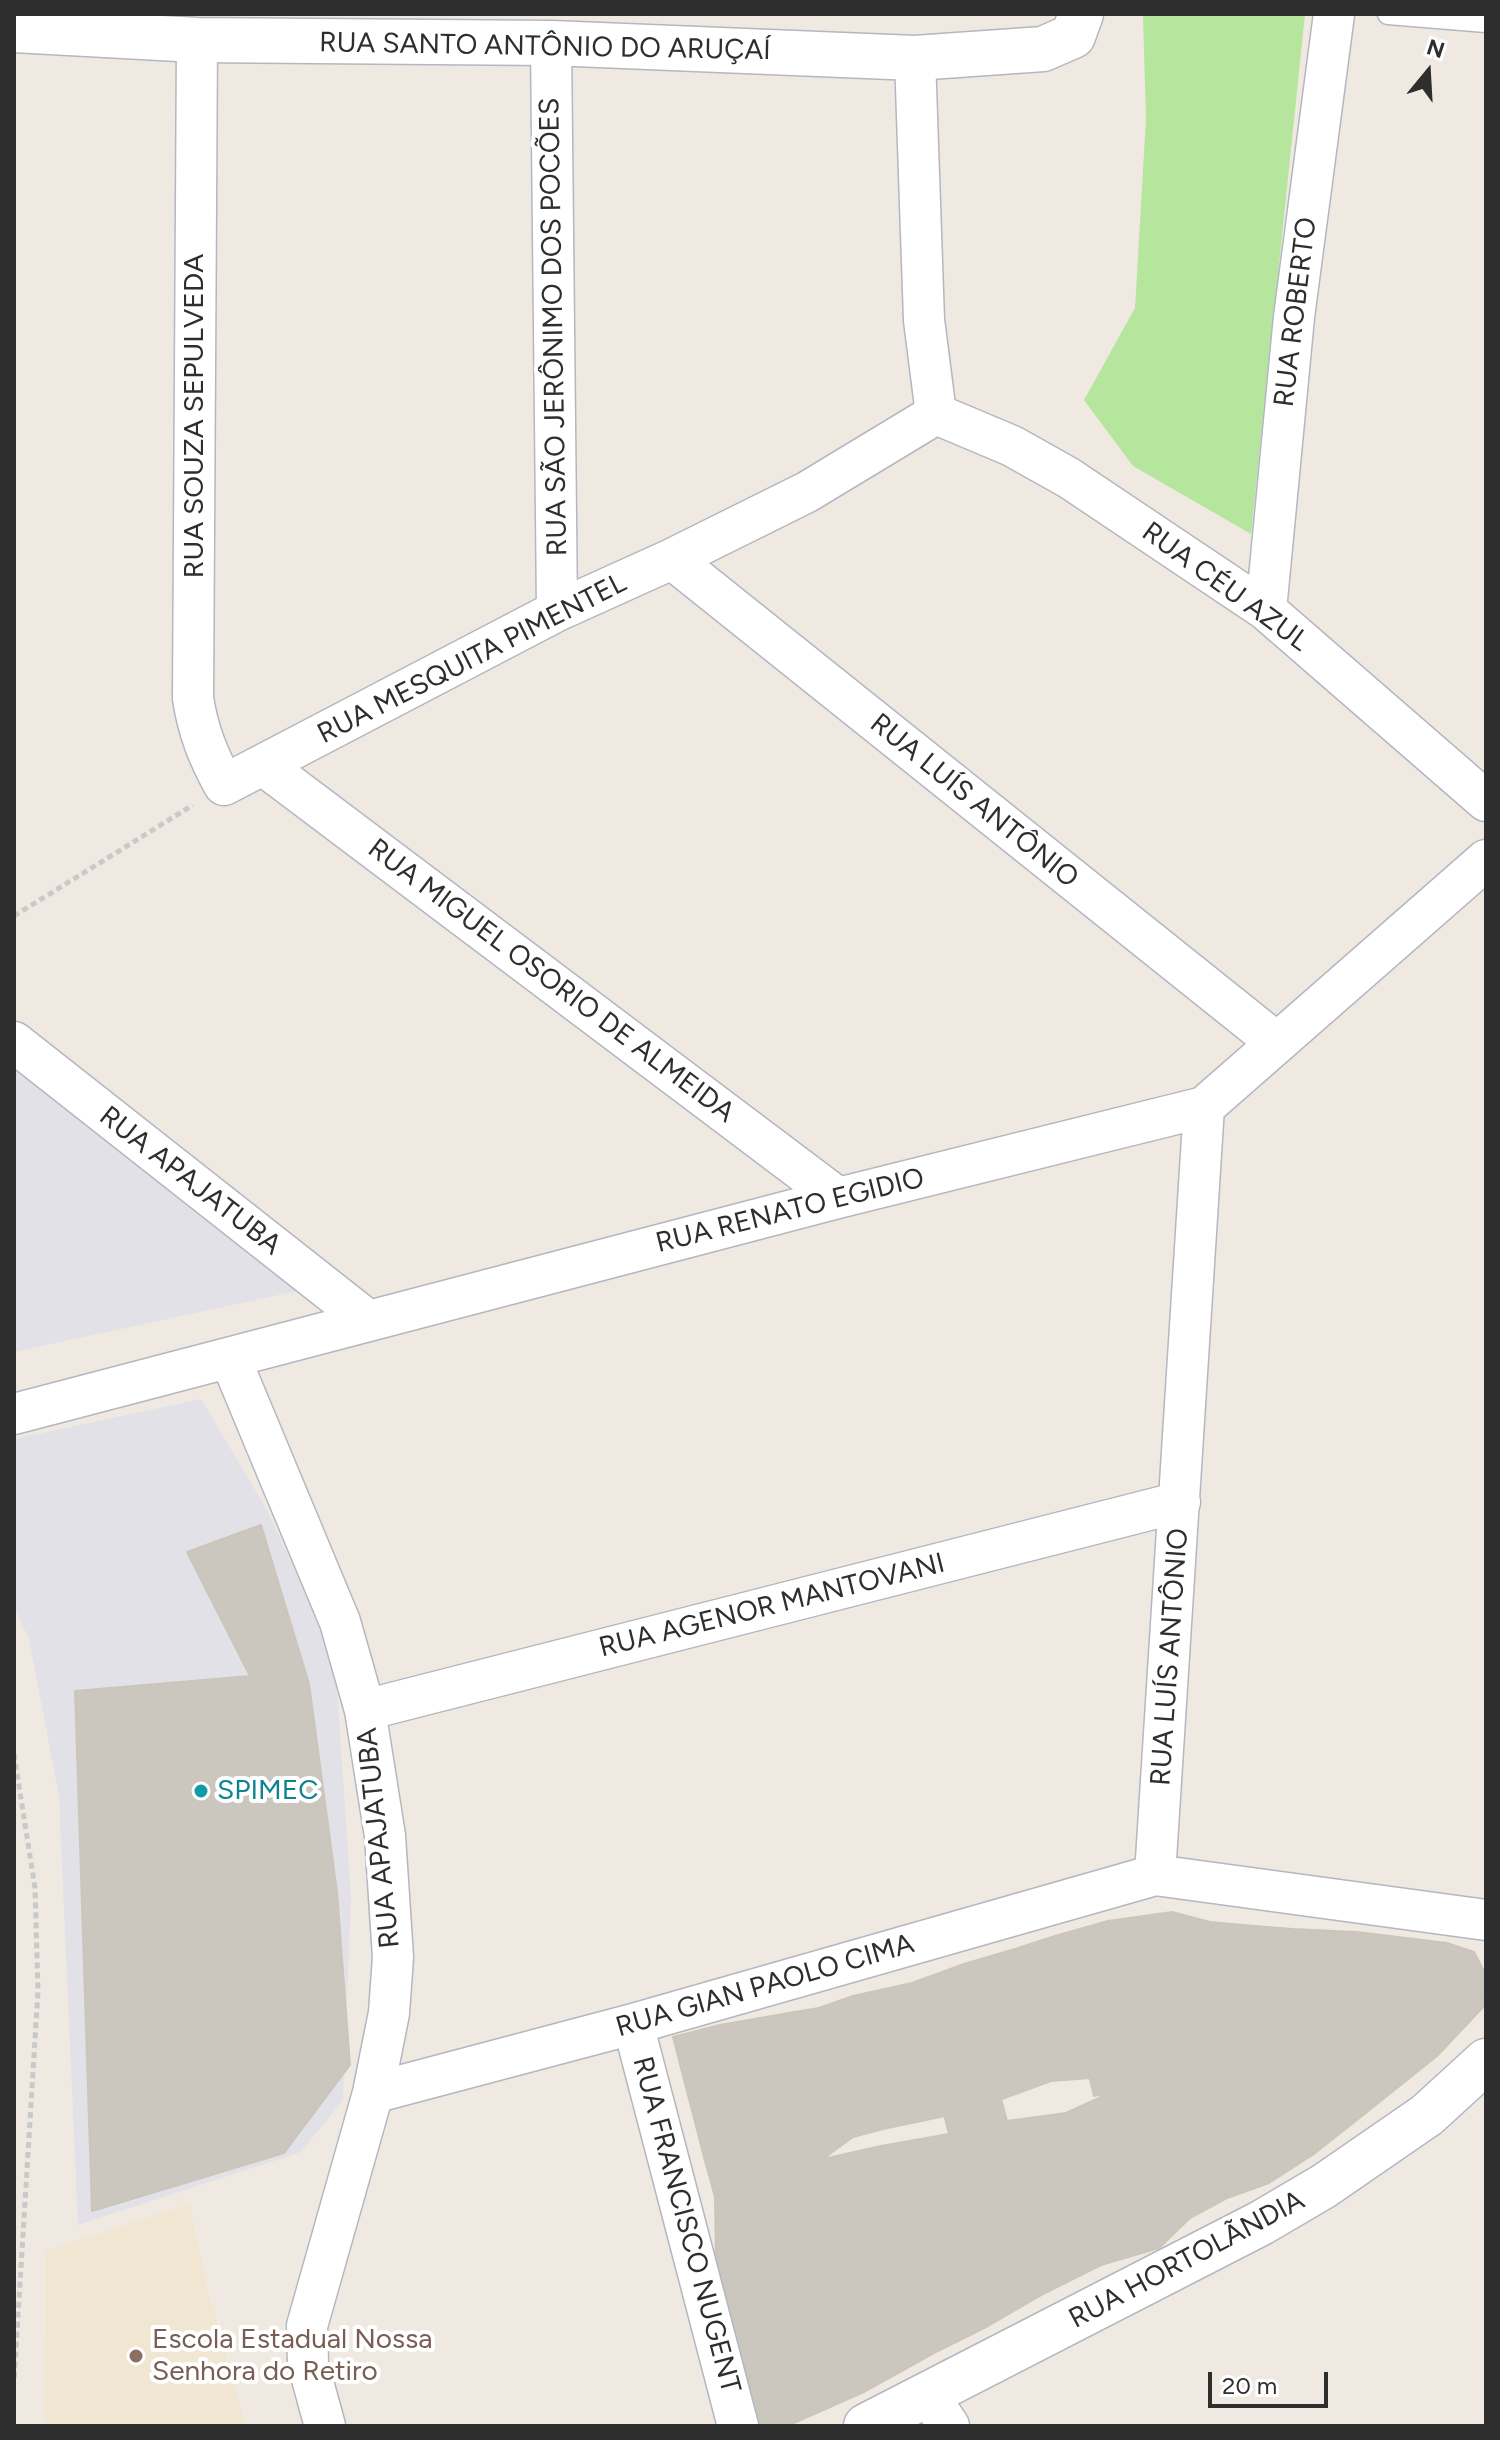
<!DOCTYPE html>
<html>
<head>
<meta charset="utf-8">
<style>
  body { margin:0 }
  #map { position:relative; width:1500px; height:2440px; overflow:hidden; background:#efe9e1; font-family:Figtree,sans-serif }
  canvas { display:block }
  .frame { position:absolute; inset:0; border:16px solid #2e2e2e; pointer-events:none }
  .north { position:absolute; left:1388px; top:32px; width:80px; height:80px; -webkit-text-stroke:6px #fff; paint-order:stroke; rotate:18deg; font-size:22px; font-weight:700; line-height:32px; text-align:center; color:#2e2e2e }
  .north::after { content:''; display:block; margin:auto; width:28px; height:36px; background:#2e2e2e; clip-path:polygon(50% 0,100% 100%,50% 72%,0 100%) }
  .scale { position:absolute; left:1208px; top:2372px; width:120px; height:36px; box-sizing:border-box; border:4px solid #2e2e2e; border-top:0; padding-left:10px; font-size:24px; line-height:28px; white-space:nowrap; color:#2e2e2e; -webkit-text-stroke:6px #fff; paint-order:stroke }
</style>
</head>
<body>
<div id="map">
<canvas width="1500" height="2440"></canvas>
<div class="frame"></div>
<div class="north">N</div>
<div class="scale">20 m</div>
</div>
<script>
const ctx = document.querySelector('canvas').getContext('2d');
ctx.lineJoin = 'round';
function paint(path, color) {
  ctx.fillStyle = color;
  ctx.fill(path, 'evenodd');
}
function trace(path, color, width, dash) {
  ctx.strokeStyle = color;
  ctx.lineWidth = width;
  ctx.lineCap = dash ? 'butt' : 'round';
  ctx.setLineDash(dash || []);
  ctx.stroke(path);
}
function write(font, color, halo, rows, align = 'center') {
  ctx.font = font + ' Figtree,sans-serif';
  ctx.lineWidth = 8;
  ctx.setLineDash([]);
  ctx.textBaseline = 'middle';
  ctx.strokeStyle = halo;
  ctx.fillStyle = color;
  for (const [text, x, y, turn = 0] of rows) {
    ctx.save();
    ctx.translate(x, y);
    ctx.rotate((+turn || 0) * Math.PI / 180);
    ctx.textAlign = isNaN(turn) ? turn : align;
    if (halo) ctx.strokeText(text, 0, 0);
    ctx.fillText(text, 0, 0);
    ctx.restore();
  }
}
paint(new Path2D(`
  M14,1065L302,1290L14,1352Z
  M201,1399L267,1510L335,1657L351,1898L343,2100L301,2152L78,2225L59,1796L29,1639L14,1607V1439Z`), '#e3e1e8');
paint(new Path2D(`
  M189,2204L209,2295L246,2426H47L44,2417L46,2251Z`), '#f0e6d1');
paint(new Path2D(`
  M1143,14H1305L1251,534L1133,466L1084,400L1135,308L1146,119Z`), '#b6e59e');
const building = new Path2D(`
  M261,1525L309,1684L337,1892L350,2065L284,2153L92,2211L75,1691L250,1676L187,1552Z
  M1172,1912L1210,1922L1241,2050L1205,2064Z
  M1172,1912L1205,2064L1152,2084L1108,1921Z
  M1108,1921L1152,2084L1094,2096L1055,1936Z
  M1210,1922L1243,1925L1274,2046L1241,2050Z
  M1243,1925L1292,1929L1311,2036L1274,2046Z
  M1292,1929L1357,1932L1379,2020L1311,2036Z
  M1357,1932L1447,1943L1474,1952L1486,1975V1996L1379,2020Z
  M1055,1936L1090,2078L1051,2081L1015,1949Z
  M1015,1949L1051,2081L1002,2099L964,1964Z
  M964,1964L1007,2121L949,2134L912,1983Z
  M912,1983L945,2116L883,2129L853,1996Z
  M853,1996L883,2129L853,2137L819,2008Z
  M1486,1996V2004L1437,2056L1418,2011Z
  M819,2008L853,2137L823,2159L783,2014Z
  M1418,2011L1437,2056L1372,2108L1353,2027Z
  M783,2014L823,2159L760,2182L720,2025Z
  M720,2025L750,2144L704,2157L673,2037Z
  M1353,2027L1372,2108L1314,2154L1289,2042Z
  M1289,2042L1314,2154L1269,2183L1241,2050Z
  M1241,2050L1269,2183L1227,2198L1205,2064Z
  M1205,2064L1227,2198L1190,2218L1152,2084Z
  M1152,2084L1190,2218L1159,2248L1112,2092Z
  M1112,2092L1159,2248L1101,2265L1066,2113Z
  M1066,2113L1101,2265L1045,2293L1007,2121Z
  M1007,2121L1045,2293L988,2326L949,2134Z
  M949,2134L988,2326L938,2351L881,2146Z
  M750,2144L760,2182L715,2197L704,2157Z
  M881,2146L938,2351L866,2391L823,2159Z
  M823,2159L834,2221L716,2265L715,2197Z
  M834,2221L866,2391L787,2426H756L716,2265Z`);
paint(building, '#cbc7bf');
trace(building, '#cbc5ba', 2);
const service = new Path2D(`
  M1388,14L1486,22`);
const minor = new Path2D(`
  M197,40L193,698C198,731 208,756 224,785L557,611L672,559L807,492L936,414
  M551,43L557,611
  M915,58L924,320L936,414
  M936,414L1012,446L1069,478L1266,610L1486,801
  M672,559L1277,1043
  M1266,610L1294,317L1334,14
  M263,765L838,1198
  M14,1042L367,1320
  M230,1358L340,1622L365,1710L385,1836L393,1957L389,2013L373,2093L307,2326L308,2364L325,2426
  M14,1414L838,1198L1204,1107L1486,860
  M365,1710L1180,1502
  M1155,1875L1204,1107
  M633,2024L738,2426
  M373,2093L633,2024L1155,1875L1486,1920
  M928,2395L949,2426`);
const tertiary = new Path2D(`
  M14,30L197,40L551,43L915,58L1043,49L1073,36L1081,14
  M866,2426L1261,2223L1324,2186L1427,2115L1486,2061`);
trace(service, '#b4b7c1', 23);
trace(minor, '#b4b7c1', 43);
trace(tertiary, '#b4b7c1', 47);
trace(new Path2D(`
  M14,916L193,805
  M14,1754L35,1888L38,1991L14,2381`), '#c9c9c9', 5, [6, 4]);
trace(service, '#fff', 20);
trace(minor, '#fff', 40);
trace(tertiary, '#fff', 44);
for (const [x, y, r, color] of [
  [201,1791,8,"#0f9aa8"],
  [136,2356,8,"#8d6e63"]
]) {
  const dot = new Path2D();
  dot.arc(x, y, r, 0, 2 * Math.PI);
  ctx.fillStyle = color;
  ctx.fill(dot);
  trace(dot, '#fff', 3);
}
write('28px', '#2e2e2e', '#fff', [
  ["RUA SANTO ANTÔNIO DO ARUÇAÍ",545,47,1],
  ["RUA ROBERTO",1296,312,-83],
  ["RUA SÃO JERÔNIMO DOS POCÕES",554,327,-91],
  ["RUA SOUZA SEPULVEDA",195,416,-90],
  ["RUA CÉU AZUL",1225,587,36],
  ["RUA MESQUITA PIMENTEL",472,659,-27],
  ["RUA LUÍS ANTÔNIO",974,801,39],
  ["RUA MIGUEL OSORIO DE ALMEIDA",551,981,37],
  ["RUA APAJATUBA",190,1181,38],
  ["RUA RENATO EGIDIO",790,1211,-14],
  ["RUA AGENOR MANTOVANI",772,1606,-14],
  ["RUA LUÍS ANTÔNIO",1170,1657,-86],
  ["RUA APAJATUBA",379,1838,-96],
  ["RUA GIAN PAOLO CIMA",765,1986,-16],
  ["RUA FRANCISCO NUGENT",686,2225,75],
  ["RUA HORTOLÃNDIA",1187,2260,-28]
]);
write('28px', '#0d838f', '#fff', [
  ["SPIMEC",217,1791]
], 'left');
write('28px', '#785e54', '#fff', [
  ["Escola Estadual Nossa",152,2340],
  ["Senhora do Retiro",152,2372]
], 'left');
</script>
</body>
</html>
